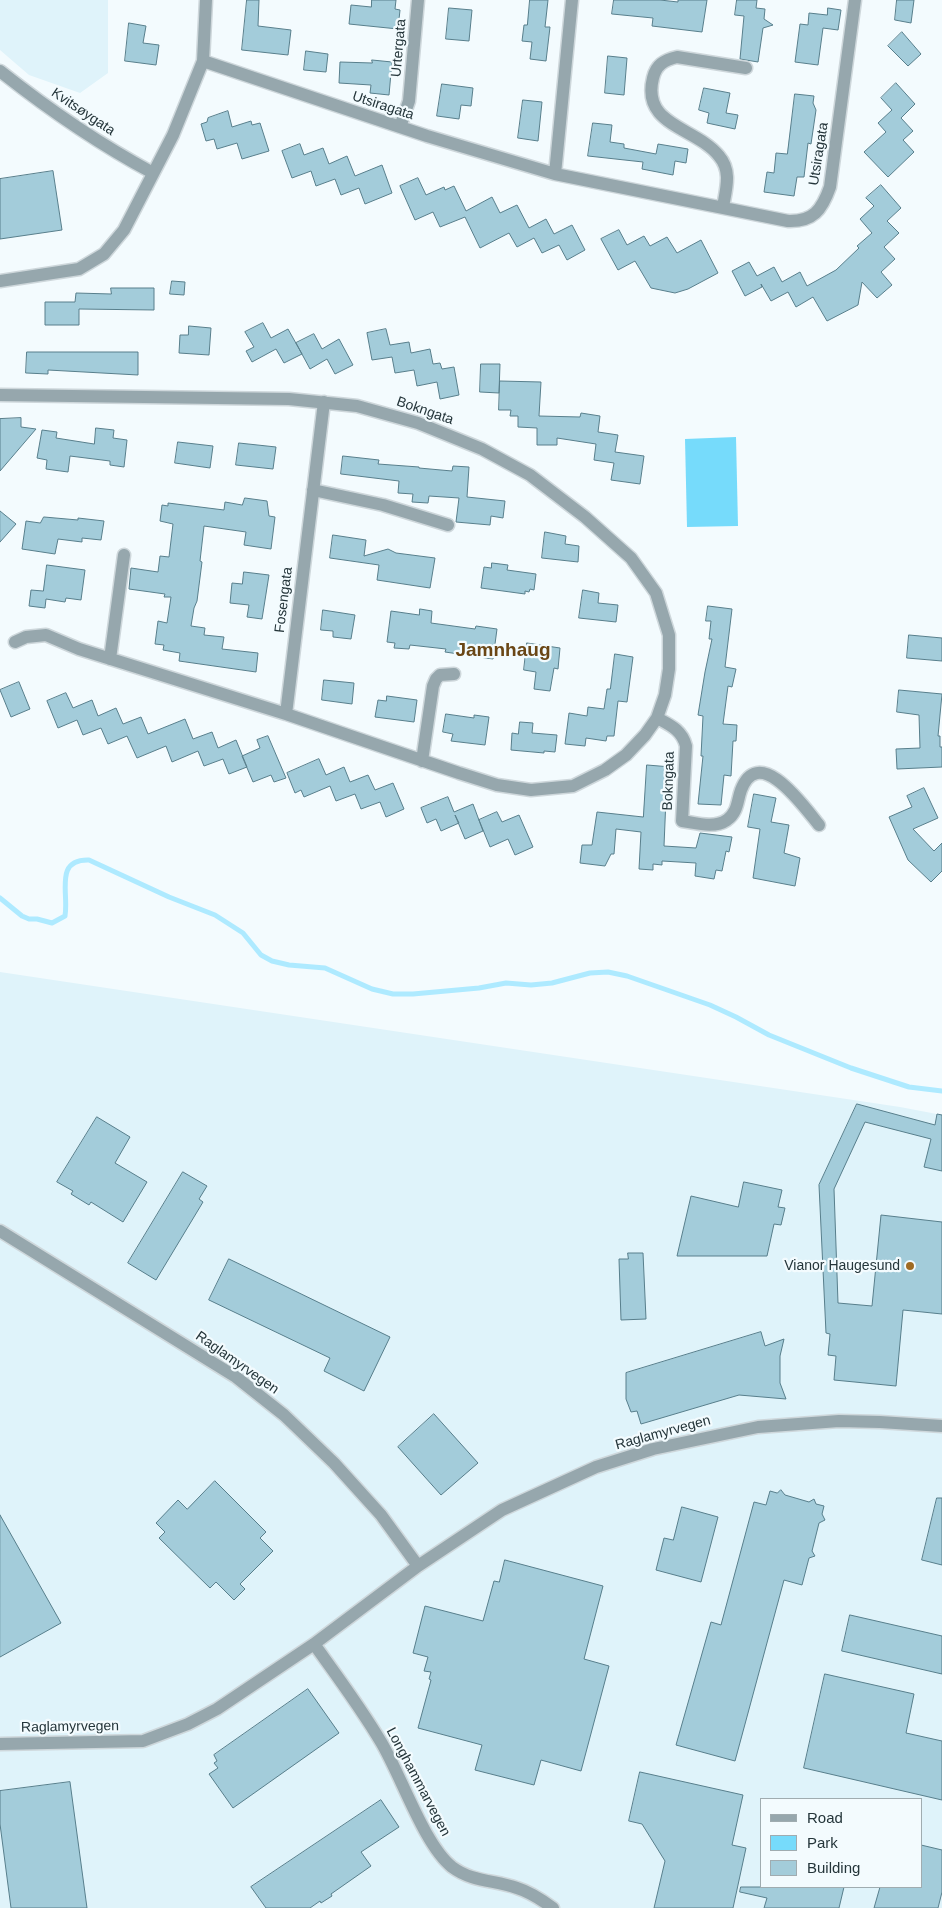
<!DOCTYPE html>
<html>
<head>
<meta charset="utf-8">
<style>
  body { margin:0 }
  #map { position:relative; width:942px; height:1908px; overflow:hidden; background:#f3fbfe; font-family:Arial,sans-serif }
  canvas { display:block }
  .legend { position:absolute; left:760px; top:1798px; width:162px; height:90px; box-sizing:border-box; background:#f3fbfe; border:1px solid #a0acb0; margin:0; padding:6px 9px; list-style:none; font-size:15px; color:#24353a }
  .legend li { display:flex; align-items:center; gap:10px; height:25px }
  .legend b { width:25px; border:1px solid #a0acb0 }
</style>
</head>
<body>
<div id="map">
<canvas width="942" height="1908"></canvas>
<ul class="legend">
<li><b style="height:6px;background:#96a7ad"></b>Road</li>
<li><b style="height:14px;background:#76dbfb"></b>Park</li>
<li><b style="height:14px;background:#a3ccda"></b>Building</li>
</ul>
</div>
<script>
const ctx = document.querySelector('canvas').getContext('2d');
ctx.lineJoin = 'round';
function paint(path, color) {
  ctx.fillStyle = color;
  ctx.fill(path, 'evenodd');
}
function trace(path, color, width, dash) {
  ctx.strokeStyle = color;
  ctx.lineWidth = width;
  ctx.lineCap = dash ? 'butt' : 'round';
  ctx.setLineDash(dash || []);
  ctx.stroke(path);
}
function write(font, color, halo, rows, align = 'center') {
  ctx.font = font + ' Arial,sans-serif';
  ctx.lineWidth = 4.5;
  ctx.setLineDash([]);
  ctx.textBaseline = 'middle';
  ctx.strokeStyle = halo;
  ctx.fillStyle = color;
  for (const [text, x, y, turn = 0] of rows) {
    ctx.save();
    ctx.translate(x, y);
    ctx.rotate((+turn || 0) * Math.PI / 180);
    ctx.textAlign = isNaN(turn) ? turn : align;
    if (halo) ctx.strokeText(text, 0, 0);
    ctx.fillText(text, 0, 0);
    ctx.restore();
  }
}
paint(new Path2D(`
  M0,0H108V73L80,93L29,75L0,50Z
  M0,972L900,1107L942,1115V1908H0ZM761,1799H921V1887H761Z`), '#dff3fa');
paint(new Path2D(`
  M736,437L738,526L687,527L685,439Z`), '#76dbfb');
trace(new Path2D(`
  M0,898L22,916L29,919H37L52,923L65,916C69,893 54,859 89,860L169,897L215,915L243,933L261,955L272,961L289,965L325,968L372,989L393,994H413L479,988L506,983L531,985L552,983L590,973L608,972L627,976L710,1005L736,1017L769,1035L851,1068L909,1087L942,1091`), '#aeeaff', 5);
const building = new Path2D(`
  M247,0H259L258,26L291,30L288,55L242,50Z
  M372,0H396L395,9L400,10L398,29L349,24L351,5L371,7Z
  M530,0H548L545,27H550L546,61L530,59L532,42L522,41L524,25H527Z
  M614,0H660L678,2V0H707L702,32L652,26L653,18L612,14Z
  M737,0H757L756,8L765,9L764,19L773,25L763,28L758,62L740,59L744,16L735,15Z
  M897,0H914L911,23L895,20Z
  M449,8L472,10L469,41L446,39Z
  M828,8L841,10L838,30L823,28L818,65L795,62L800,24L808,25L809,13L827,15Z
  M129,23L146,26L143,43L159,45L156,65L125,61Z
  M902,32L921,54L908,66L888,46Z
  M306,51L328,54L326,72L304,70Z
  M608,56L627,58L624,95L605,93Z
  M372,60L392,62L389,95L370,93L371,85L339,83L340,62L372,63Z
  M896,83L915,104L901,118L913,131L903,140L914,152L888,177L864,152L886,132L878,123L892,110L881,98Z
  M442,84L473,88L471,106L461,105L459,119L437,116Z
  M704,88L730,93L726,113L738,115L735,129L707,123L709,113L699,110Z
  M795,94L814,96L813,103L816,110L811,144L808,143L804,177H797L794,196L764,192L767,172L774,173L776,153L787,154Z
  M523,100L542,102L538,141L518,138Z
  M228,111L232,127L251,121L252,125L260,123L269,151L242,159L237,143L217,149L214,139L206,141L201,124L207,122L208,118Z
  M593,123L612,125L610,142L624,144V148L656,154L658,144L688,149L686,163L675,161L673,175L642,169L643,162L588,156Z
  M300,144L304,155L323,148L329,164L347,156L355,176L382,165L392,193L365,204L359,188L341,195L335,179L316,186L311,171L292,178L282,151Z
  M53,171L62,230L0,239V179Z
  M418,178L426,195L444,187L445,190L454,186L466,211L492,197L500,213L517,205L529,228L546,219L554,234L572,225L585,250L567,260L559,245L542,253L534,238L517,247L509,233L480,248L465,217L440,227L433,212L415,220L400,186Z
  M881,185L901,208L887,221L899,233L884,247L895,259L881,272L892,285L877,298L862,282L858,305L827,321L813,297L796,307L788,292L771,301L761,284L762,287L745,296L732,271L749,262L757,276L774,267L782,282L800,272L807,286L836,270L859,248L857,246L872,233L860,219L874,206L866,198Z
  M619,230L627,245L644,236L650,246L667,237L677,253L701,240L718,273L688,289L675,293L651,288L635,261L618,270L601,239Z
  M172,281L185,282L184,295L170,294Z
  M111,288H154V310L79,309V325H45V302H75L76,293L111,294Z
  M263,323L271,338L288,329L302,354L284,363L276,349L252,362L246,351L254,347L245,332Z
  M189,326L211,328L209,355L179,353L180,335H188Z
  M386,329L390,345L409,342L411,353L430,349L433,364L440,363L442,369L454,367L459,395L440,399L437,382L417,386L414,370L395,373L392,357L372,360L367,333Z
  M314,334L322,349L339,339L353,365L335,374L327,359L310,369L296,343Z
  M27,352H138V375L48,370V374L26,373Z
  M481,364H500L499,393L480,392Z
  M500,381L541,382L539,416L580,417L581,413L600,416L598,432L618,435L615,452L644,456L640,484L611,480L614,463L594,460L596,444L557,438V445H537V428L518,427V416H510L511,410H499Z
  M21,418V427L36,429L0,471V419Z
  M96,428L114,430L113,438L127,440L124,467L110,465V461L70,456L68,472L46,469L47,460L37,458L42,430L57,432L56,438L94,444Z
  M178,442L213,446L210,468L175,463Z
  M239,443L276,447L273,469L236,465Z
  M343,456L379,460L378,464L419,467V468L452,471L453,466L469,467L467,497L505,501L503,518L491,516L490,525L456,522L459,498L429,496L428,503L412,502L413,494L398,493L399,481L341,474Z
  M245,498L267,501L269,516L275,517L271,549L244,545L246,532L204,526L200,561L202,562L197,601L194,608L191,626L205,628L204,635L224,637L222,649L258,653L256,672L179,661L180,653L163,650L164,645L155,644L158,621L167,623L171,597H164L165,594L129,589L131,568L158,572L160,556L169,557L173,524L160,521L162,505L168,506V503L224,510L225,502L242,505Z
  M0,511L16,524L0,542Z
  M44,517L78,520V518L104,521L101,540L82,538V542L58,539L55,554L22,549L26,521L40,523Z
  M545,532L566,536L565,544L579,546L578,562L542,558Z
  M333,535L366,540L364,556L388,549L396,553L435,558L430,588L377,580L379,565L330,558Z
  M492,563L508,565L507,570L536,574L534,590L530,589L529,592L525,591V594L481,588L484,567L491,568Z
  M47,565L85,570L81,600L66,598L65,602L46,599L45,608L29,606L31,590L43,591Z
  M244,572L269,575L262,619L247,617L249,605L230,603L232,583L242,584Z
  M583,590L599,593L598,603L618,605L616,622L579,618Z
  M708,606L732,609L725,667L736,669L732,687L728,686L723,724L737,725L736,741H733L731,776L724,775L721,805L698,804L703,756H701L703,716L698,715L705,672L712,639H709L711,621H706Z
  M420,609L432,611L431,623L475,629L476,626L497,629L493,659L445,652L446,649L410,645L409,649L394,648L395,643L387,642L391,611L419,615Z
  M323,610L355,615L351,639L333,637V631L321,630Z
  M909,635L942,638V661L907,658Z
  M527,643L560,648L558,669L554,668L550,691L534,689L536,672L524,670Z
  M615,654L633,657L627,702L618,701L614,736H607L606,741L586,738L585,746L565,744L569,713L587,716L588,707L604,709L607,689H610Z
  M324,680L354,683L352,704L322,700Z
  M19,682L30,709L11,717L0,690Z
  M899,690L942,694L938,736H940V747H942V767L897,769L896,749L920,748L919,715L897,712Z
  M66,693L73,708L92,700L98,716L116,708L123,724L141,717L148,734L185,719L193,739L212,732L218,748L236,740L247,767L229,774L223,759L204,766L198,751L172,762L166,746L137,758L127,736L108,744L101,728L83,735L77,720L58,728L47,701Z
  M387,696L417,700L414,722L375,717L378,700L386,701Z
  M446,714L474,718V715L489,717L485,745L451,741L453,734L443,732Z
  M520,722L533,723L532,733L557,735L555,752L544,751V753L511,750L512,733L518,734Z
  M268,736L286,778L274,782L271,775L253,782L242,756L260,748L257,740Z
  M319,759L326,775L344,767L350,782L368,775L375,790L393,783L404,809L386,817L380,802L361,809L355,794L336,801L330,786L304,797L301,790L295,793L287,773Z
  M647,765L671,767L669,798H666L664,846L696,848L700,833L732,837L729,852L726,851L722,871L716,870L714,879L695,876L696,863L662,861V865L653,864V870L639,869L641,832L616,829L614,854H611L605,866L580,863L582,845H592L597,812L643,817Z
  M924,788L938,818L913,829L934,851L942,843V871L931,882L908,860L889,817L912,807L907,796Z
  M754,794L776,798L771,822L789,825L784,853L800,858L795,886L753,878L760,829L748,827Z
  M448,797L454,812L473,804L483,831L465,839L455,815L459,823L441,831L436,819L427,823L421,808Z
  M497,812L502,822L519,815L533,847L515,855L508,839L490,847L479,820Z
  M857,1104L935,1125L937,1114L942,1115V1171L924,1167L931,1139L865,1122L834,1189L838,1303L872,1306L881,1215L942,1222V1314L903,1310L896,1386L834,1380L836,1356L828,1355L830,1334L826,1333L819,1185Z
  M97,1117L130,1137L115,1163L147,1182L123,1222L91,1202L89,1205L71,1194L73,1191L57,1182Z
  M183,1172L207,1186L199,1199L203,1202L156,1280L128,1263Z
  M744,1182L782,1190L778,1207L785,1208L781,1225L774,1224L767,1256H677L691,1196L738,1207Z
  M628,1253H643L646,1319L621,1320L619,1259H628Z
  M229,1259L390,1337L364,1391L324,1371L330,1358L209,1300Z
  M761,1332L765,1346L784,1339L780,1356V1383L786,1399L739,1395L641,1424L637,1411L631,1412L626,1399V1373Z
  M434,1414L478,1463L441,1495L398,1447Z
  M215,1481L266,1532L260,1538L273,1551L240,1584L245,1589L234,1600L216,1582L210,1588L159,1538L165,1532L156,1523L178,1500L187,1509Z
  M781,1490L785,1495L809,1502L814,1499L816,1504L824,1506L822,1514L825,1520L819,1523L812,1551L815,1556L809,1558L802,1585L784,1580L735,1761L676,1745L711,1622L721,1625L754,1502L766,1505L770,1491L777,1493Z
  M937,1498H942V1565L922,1560Z
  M682,1507L718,1517L701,1582L656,1570L664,1538L673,1540Z
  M0,1515L61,1623L0,1657Z
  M505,1560L603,1586L584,1659L609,1666L581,1771L541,1760L534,1785L475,1770L482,1745L418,1728L431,1680L429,1679L431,1672L424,1671L428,1657L413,1653L425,1606L483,1621L494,1581L499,1582Z
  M850,1615L942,1636V1674L842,1651Z
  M825,1674L914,1694L906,1733L942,1741V1800L804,1768Z
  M308,1689L339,1733L233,1808L209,1774L218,1768L214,1763L217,1761L214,1755Z
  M640,1772L743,1795L732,1845L746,1848L733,1908H654L665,1861L642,1824L629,1821Z
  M70,1782L87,1908H11L0,1824V1791Z
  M381,1800L399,1827L361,1852L371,1866L331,1894L332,1896L321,1903L320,1901L310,1908H266L251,1887Z
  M921,1845L942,1850V1892L938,1908H874L880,1887H921Z
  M741,1887H844L839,1908H764L767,1898L740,1892Z`);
paint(building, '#a3ccda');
trace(building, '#587f8c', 1);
const minor = new Path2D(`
  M203,61L427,136L555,174L788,221C813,222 822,210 830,187L855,0
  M0,71C48,109 99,144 153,173
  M400,127L409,101L418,0
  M555,174L572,0
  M723,207C726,189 732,171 719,156C696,127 641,126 653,78C656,65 664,60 677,57L746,68
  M0,281L79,269L104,254L124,230L173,135L203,61L206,0
  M0,395L289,399L357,406L418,423L482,449L530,475L585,517L631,558L656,593L669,635V669L665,695L657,718L645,735L626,755L605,770L573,786L531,790L497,785L459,773L286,714L79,649L46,635L26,637L15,642
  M313,490L383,505L448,525
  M110,659L124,555
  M286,714L324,402
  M657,718C670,725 682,730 686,746L682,821C696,823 714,829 727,820C738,812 737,801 741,790C759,742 805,808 819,825
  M422,761L433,686L436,679L440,675L454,674
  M0,1231L236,1377L284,1415L334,1463L381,1515L418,1566
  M314,1644C337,1676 361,1708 381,1742C401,1775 424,1845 452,1867C472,1882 494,1880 517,1888C530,1892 542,1900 553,1908
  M0,1744L143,1741L188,1724L217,1709L314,1644L418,1566L502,1510L596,1467L653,1449L758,1427L839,1421L880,1422L942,1426`);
trace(minor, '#ced7db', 15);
trace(minor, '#96a7ad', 12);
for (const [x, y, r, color] of [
  [910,1266,5,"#9f6b23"]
]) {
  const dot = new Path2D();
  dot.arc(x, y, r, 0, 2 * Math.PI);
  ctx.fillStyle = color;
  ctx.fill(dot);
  trace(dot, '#f3fbfe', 2);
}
write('14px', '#24353a', '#f3fbfe', [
  ["Urtergata",399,48,-85],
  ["Utsiragata",383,106,18],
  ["Kvitsøygata",83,112,34],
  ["Utsiragata",819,154,-81],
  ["Bokngata",425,411,19],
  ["Fosengata",284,600,-83],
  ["Bokngata",669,781,-88],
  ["Raglamyrvegen",237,1363,35],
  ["Raglamyrvegen",663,1433,-15],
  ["Raglamyrvegen",70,1727,-1],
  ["Longhammarvegen",418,1782,62]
]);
write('14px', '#24353a', '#f3fbfe', [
  ["Vianor Haugesund",900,1266]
], 'right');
write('bold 19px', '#6a4615', '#f3fbfe', [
  ["Jamnhaug",503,651]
]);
</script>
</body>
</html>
